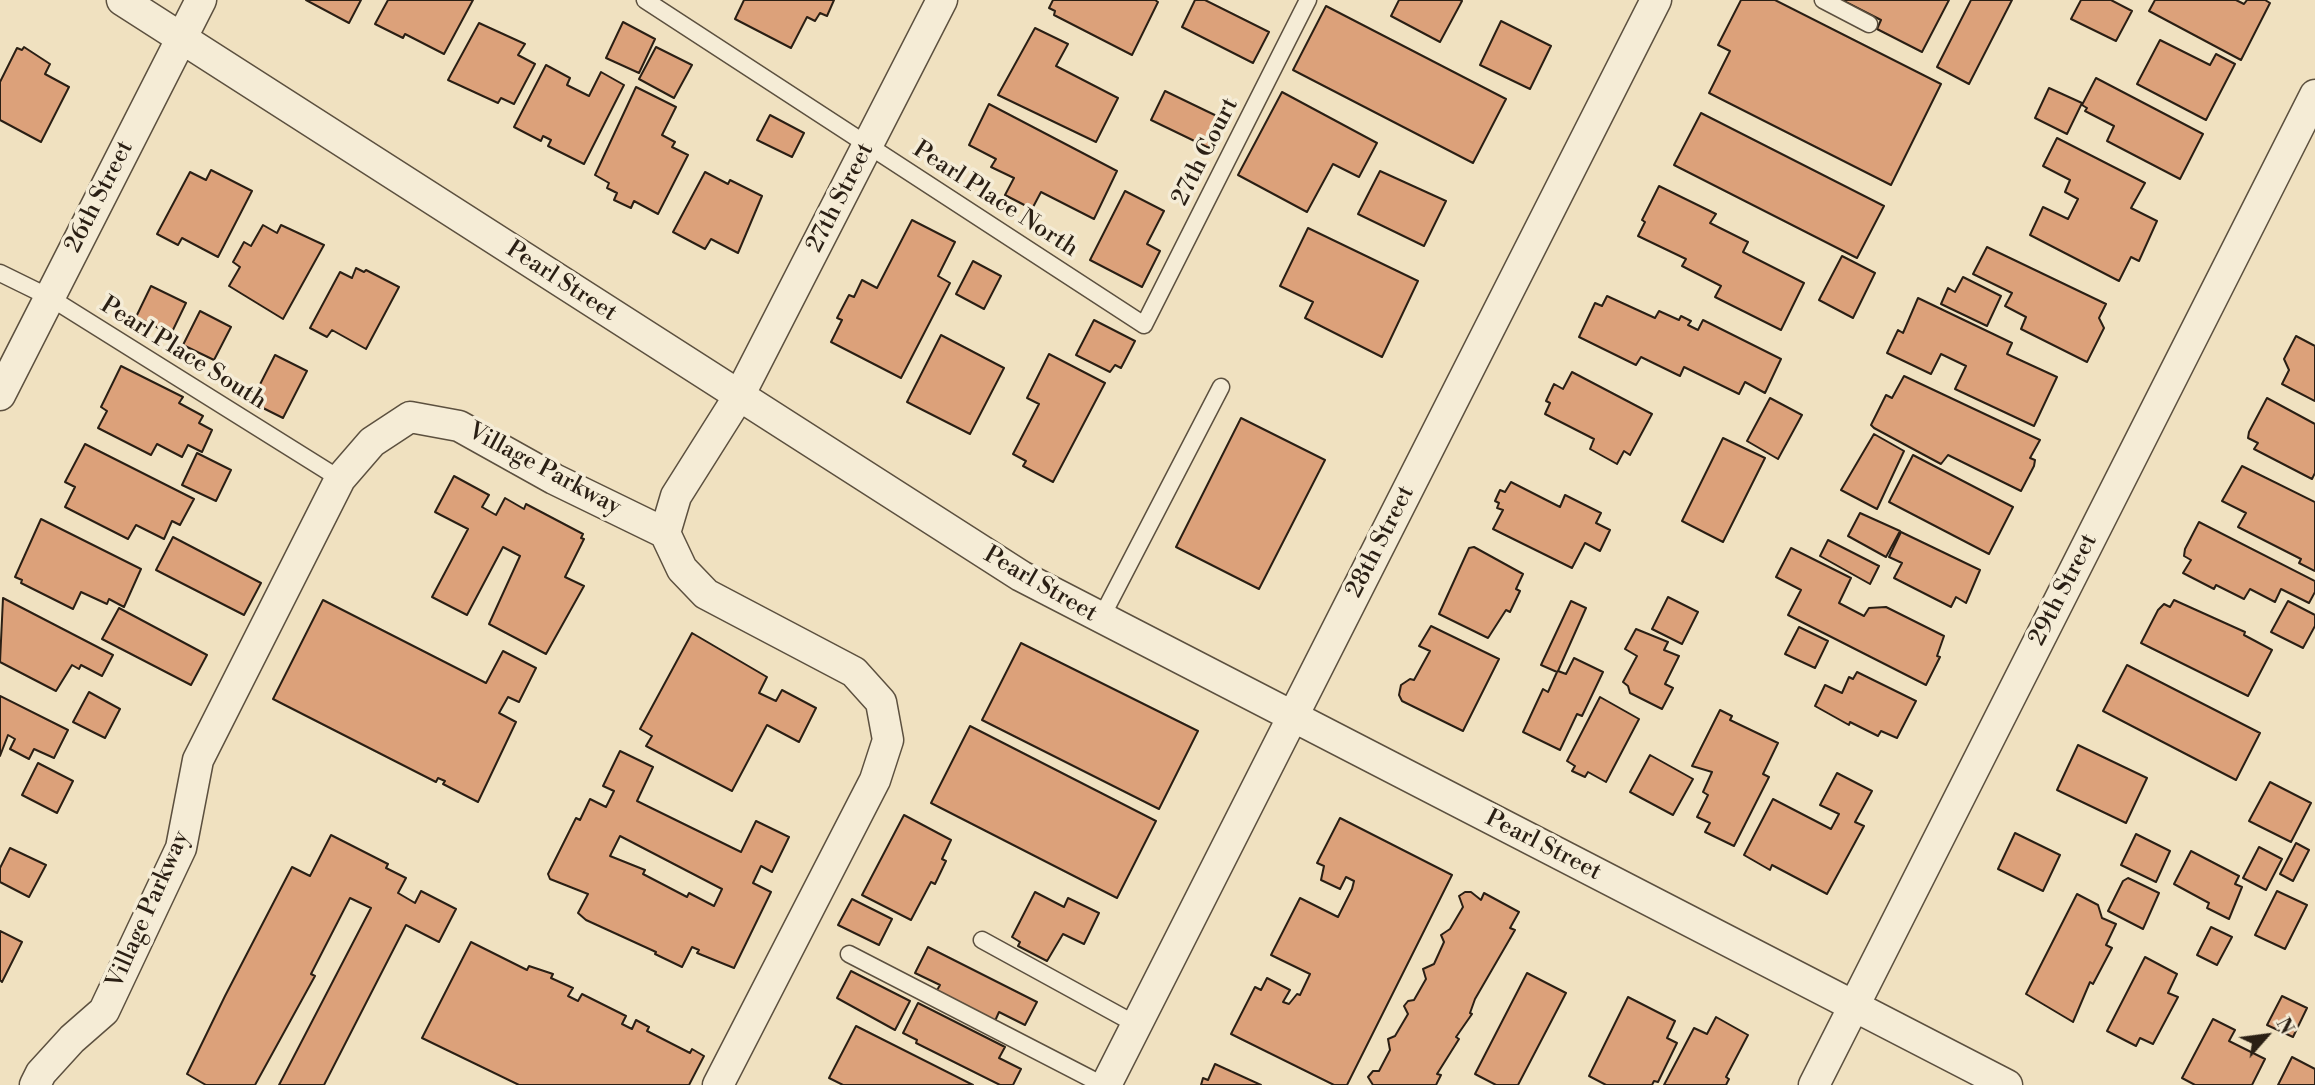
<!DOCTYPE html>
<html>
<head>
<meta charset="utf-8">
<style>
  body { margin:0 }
  #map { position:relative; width:2315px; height:1085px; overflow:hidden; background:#f0e1c0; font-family:"Libre Bodoni",serif }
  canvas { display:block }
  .north { position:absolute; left:2231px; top:1001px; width:70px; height:70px; -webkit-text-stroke:5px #f5ecd6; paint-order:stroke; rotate:62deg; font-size:19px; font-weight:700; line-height:28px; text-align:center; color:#2a1f14 }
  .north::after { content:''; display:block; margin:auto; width:24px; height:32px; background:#2a1f14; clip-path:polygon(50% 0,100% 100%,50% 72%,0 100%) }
</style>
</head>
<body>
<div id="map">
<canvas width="2315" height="1085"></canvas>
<div class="north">N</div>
</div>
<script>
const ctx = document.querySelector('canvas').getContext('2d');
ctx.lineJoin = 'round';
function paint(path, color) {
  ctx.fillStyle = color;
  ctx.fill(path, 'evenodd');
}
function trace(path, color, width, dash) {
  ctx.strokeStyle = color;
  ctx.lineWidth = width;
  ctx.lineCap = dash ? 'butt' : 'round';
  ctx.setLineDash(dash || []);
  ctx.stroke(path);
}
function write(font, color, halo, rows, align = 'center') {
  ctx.font = font + ' "Libre Bodoni",serif';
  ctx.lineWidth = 7;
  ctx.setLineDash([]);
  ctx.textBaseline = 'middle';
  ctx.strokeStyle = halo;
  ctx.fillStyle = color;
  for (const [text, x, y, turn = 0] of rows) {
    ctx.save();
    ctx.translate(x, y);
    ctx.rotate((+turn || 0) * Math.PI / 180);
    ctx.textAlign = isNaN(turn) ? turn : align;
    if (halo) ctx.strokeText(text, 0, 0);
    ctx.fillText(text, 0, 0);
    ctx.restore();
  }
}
const building = new Path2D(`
  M306,0H361L349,23Z
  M388,0H473L444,54L405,34L403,38L375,24Z
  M744,0H834L827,16L820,13L815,21L807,17L791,48L735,19Z
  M1053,0H1155L1158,2L1132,55L1054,15L1055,11L1049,8Z
  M1195,0H1205L1269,32L1253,63L1182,27Z
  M1399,0H1460L1462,1L1440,42L1391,16Z
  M1741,0H1775L1941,84L1891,185L1709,93L1730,51L1718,45Z
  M1842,0H1949L1922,52L1877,29L1881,20Z
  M1971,0H2012L1969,84L1937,67Z
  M2081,0H2111L2132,11L2116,41L2071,19Z
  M2155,0H2236L2244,4L2247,0H2265L2270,3L2241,60L2149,11Z
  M1326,6L1506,99L1473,163L1293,70Z
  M1501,21L1551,46L1530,89L1480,65Z
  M623,22L655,39L639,73L606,58Z
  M479,23L525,44L518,55L535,64L514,104L501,98L498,103L448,80Z
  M1035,28L1068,44L1056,66L1118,98L1096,142L998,95Z
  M2160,40L2210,65L2216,54L2235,64L2206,120L2137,84Z
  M24,47L50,64L45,74L69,87L41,142L0,120V82L17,48L22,50Z
  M656,47L692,65L674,98L639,79Z
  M546,65L570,78L567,85L589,96L601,72L624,85L584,164L548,146L551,140L543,136L541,141L514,127Z
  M2096,78L2203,134L2180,179L2107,141L2114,126L2085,111L2087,108L2082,105Z
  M636,87L676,107L662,135L675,142L672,147L688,155L658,214L634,201L631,208L614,200L617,193L607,188L609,183L595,175Z
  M2049,88L2082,103L2067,134L2035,118Z
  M1165,91L1223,119L1209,148L1151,120Z
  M1282,92L1377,143L1359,177L1333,164L1307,212L1238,175Z
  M989,104L1117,171L1094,219L1041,192L1032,209L1005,195L1014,178L991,167L996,159L969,145Z
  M1701,113L1884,206L1857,258L1674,165Z
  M770,115L804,133L792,157L757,140Z
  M2057,138L2145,183L2131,208L2157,221L2139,261L2131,257L2119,281L2030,235L2043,207L2068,219L2078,199L2065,192L2070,180L2043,166Z
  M211,170L252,191L218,257L182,238L178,245L157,234L190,172L206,180Z
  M1380,171L1446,201L1424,246L1358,214Z
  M705,172L728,184L730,180L762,196L738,253L711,239L705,249L673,232Z
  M1659,186L1716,214L1710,223L1748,242L1743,252L1804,283L1781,330L1715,297L1721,286L1682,266L1686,259L1638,236L1645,222L1642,220Z
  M1125,191L1164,211L1147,244L1160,251L1142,287L1090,260Z
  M912,220L955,242L938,276L950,283L901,378L831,342L842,320L837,318L849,295L854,297L862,280L877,288Z
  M263,225L277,233L281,225L324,245L283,319L229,286L240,267L233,262L244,242L251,246Z
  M1308,228L1418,281L1382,357L1305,318L1313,302L1280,286Z
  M1987,247L2106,304L2099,318L2104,328L2087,362L2021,329L2026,317L2005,306L2012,293L1973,274Z
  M1842,256L1875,273L1853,318L1819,300Z
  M973,261L1001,276L984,309L956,294Z
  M356,268L364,272L366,270L399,287L366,349L332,330L327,337L310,328L340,272L352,278Z
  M1963,277L2001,296L1987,326L1941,304L1948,288L1955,292Z
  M151,286L186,303L171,334L136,317Z
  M1607,296L1655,318L1659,311L1679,320L1681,316L1691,321L1688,325L1698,330L1703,320L1781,359L1765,393L1745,382L1739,394L1684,367L1680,376L1641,357L1636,365L1579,337L1595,303L1602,306Z
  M1918,298L2012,343L2007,354L2057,377L2034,426L1955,389L1966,366L1941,354L1931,374L1887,353L1898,330L1903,333Z
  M200,311L231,327L214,360L183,345Z
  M1094,320L1135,341L1121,368L1115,365L1110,372L1076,355Z
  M941,335L1004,368L970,434L907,402Z
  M2296,336L2315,346V401L2282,384L2289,370L2284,359Z
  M1049,354L1105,383L1053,482L1023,466L1026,461L1013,454L1039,404L1027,398Z
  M275,355L307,371L283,418L251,402Z
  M121,366L183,397L179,403L203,416L199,423L212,430L202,452L188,445L182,457L157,444L151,455L98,428L107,411L101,407Z
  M1572,372L1652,414L1630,455L1624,451L1617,464L1590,449L1594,439L1545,414L1550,403L1546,401L1554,384L1563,389Z
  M1904,376L2040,440L2030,458L2035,460L2034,466L2021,491L1948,455L1941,464L1874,428L1871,425L1886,395L1892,398Z
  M1770,398L1802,415L1778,459L1747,441Z
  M2267,398L2315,424V473L2312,479L2254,449L2258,443L2248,438L2249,432Z
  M1241,418L1325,460L1259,589L1176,547Z
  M1874,434L1904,451L1877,509L1841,490Z
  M1723,438L1765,458L1723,542L1682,521Z
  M85,444L194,499L180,525L172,521L164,539L136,525L128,539L65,507L75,487L65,482Z
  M197,453L231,470L216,501L182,485Z
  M1913,455L2013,507L1989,554L1889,502Z
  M2242,466L2315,502V571L2299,563L2301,559L2238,527L2246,513L2222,501Z
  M454,476L489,495L482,507L496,515L505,498L524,509L526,504L583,534L581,538L584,539L565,577L584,586L546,654L489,624L520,556L503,547L467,615L432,597L468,529L435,512Z
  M1511,482L1560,507L1565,495L1601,513L1596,523L1610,530L1600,551L1585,543L1572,568L1493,529L1503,510L1497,508L1499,503L1495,501L1500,490L1505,492Z
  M1860,513L1900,531L1886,557L1848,536Z
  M41,519L141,569L124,607L109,599L107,604L81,592L73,609L21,583L22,580L15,577Z
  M2199,522L2315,581V592L2309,603L2281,589L2275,602L2250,589L2244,599L2216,585L2214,589L2183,573L2191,560L2184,556L2185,549Z
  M1901,532L1980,570L1966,603L1956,597L1951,607L1894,578L1902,563L1889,557Z
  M173,537L261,583L244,615L156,570Z
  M1828,540L1879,566L1870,584L1820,556Z
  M1474,547L1523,574L1516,589L1520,591L1510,612L1506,610L1488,638L1439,614L1469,548Z
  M1791,548L1851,578L1839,603L1864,616L1869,608L1886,607L1944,636L1937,656L1940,657L1926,685L1788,615L1801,590L1776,577Z
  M1668,597L1698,612L1682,644L1652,629Z
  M3,598L113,655L102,676L81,665L79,669L72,665L56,691L0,662Z
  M323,600L486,683L503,651L536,668L519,702L508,697L499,713L516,722L478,802L443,784L445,781L438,778L436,782L273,699Z
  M2174,600L2245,632L2244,635L2272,650L2248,696L2141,643L2158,610L2164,604L2170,607Z
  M1571,601L1586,608L1558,671L1566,674L1574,658L1603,672L1582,716L1577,714L1560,750L1523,732L1543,689L1548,692L1557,672L1541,665Z
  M2288,601L2315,615V626L2303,648L2271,632Z
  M119,608L207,655L191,685L102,639Z
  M1431,626L1499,659L1463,731L1402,701L1399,695L1401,685L1410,679L1414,680L1430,651L1419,646Z
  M1799,627L1828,641L1815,668L1785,654Z
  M1636,629L1668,642L1664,650L1679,656L1665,684L1673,688L1662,709L1630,693L1628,686L1623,682L1637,656L1625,649Z
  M692,633L767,677L759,693L776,701L782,690L816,708L799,742L767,725L732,791L646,746L652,736L640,729Z
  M1021,643L1198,731L1159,809L982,720Z
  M2127,665L2260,733L2236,780L2103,711Z
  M1857,672L1916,701L1897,738L1881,731L1878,736L1850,722L1849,725L1815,706L1825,685L1842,693L1849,677L1853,679Z
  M89,692L120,709L105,738L73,722Z
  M0,696L68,730L54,758L34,749L29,759L10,749L15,739L8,735L0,756Z
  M1600,697L1639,719L1606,782L1588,772L1585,777L1572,771L1575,766L1567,761Z
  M1720,710L1732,716L1730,720L1778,743L1763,774L1769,777L1734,846L1705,832L1710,823L1697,817L1708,795L1703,792L1712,772L1692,766Z
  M970,726L1156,821L1117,898L931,803Z
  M2078,745L2147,778L2126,823L2057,790Z
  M620,751L653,767L637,801L741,852L756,821L789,837L772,872L761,866L753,883L771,892L734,968L697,953L699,950L692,947L682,967L655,954L656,952L586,920L578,913L588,894L550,879L548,874L576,818L580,820L590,799L606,807L614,791L603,786ZM620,836L722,889L714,906L689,893L687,897L643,874L645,870L610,856Z
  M1650,755L1693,779L1673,815L1630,792Z
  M38,763L73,781L57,813L22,795Z
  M1837,773L1872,791L1855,822L1864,826L1827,894L1772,865L1770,870L1744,855L1773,799L1831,829L1839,814L1820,805Z
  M2270,782L2311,803L2291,842L2249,821Z
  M904,815L951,840L942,859L946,861L935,884L931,882L911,920L862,895Z
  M1340,818L1452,875L1347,1085H1334L1231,1034L1255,987L1261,990L1267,978L1290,990L1283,1002L1289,1004L1297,994L1300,995L1310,974L1271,955L1300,898L1338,917L1352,889L1354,881L1346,877L1340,889L1321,880L1324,866L1317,863Z
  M2015,833L2060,855L2043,891L1998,869Z
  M2136,834L2170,851L2156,882L2121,865Z
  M331,835L388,864L386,868L406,878L398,893L415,903L421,891L456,909L439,942L406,925L324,1085H279L371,908L350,898L311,974L315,976L255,1085H206L187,1074L225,996L292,867L310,876Z
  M2296,843L2309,850L2293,881L2280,874Z
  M2259,847L2282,859L2266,890L2243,878Z
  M10,848L46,865L29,897L0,882V868Z
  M2191,851L2239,876L2235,884L2242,887L2229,919L2207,908L2209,903L2174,884Z
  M2128,878L2159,893L2143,929L2108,911L2123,881Z
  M2277,891L2307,905L2285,949L2255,935Z
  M1035,892L1064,907L1068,898L1099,913L1084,944L1063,934L1047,961L1018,946L1020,942L1012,937Z
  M1465,892H1471L1481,900L1484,893L1519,912L1510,928L1515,930L1475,999L1470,1013L1472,1014L1456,1037L1459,1039L1437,1074L1441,1075L1436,1085H1373L1368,1077L1373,1071H1379L1390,1050L1388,1039L1395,1036L1408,1014L1404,1006L1408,1001L1414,1000L1426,979L1423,969L1434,964L1444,942L1441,935L1450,929L1463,907L1459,896Z
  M2077,894L2098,905L2102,918L2116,924L2106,945L2112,948L2093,984L2090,982L2073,1022L2026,994Z
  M852,899L892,919L879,945L838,925Z
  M2211,927L2232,937L2217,965L2197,955Z
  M0,931L22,942L2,982L0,980Z
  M471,942L527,970L529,966L553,974L551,978L573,988L568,996L578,1001L582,994L626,1016L622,1024L632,1029L636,1020L649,1027L647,1031L690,1053L692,1049L704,1056L689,1085H519L422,1038Z
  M928,947L1037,1002L1025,1025L999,1012L995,1021L936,992L940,985L915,973Z
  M2145,957L2177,974L2168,993L2178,997L2153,1044L2140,1038L2136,1046L2107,1031Z
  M851,971L910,1001L895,1030L837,998Z
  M1527,973L1566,993L1518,1085H1496L1475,1074Z
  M2282,996L2307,1008L2293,1037L2267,1025Z
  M1628,997L1675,1021L1667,1038L1677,1043L1658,1082L1654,1081L1652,1085H1606L1589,1076Z
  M918,1003L1005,1047L999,1058L1021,1069L1013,1085H1000L916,1043L917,1040L903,1033Z
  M1716,1017L1748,1035L1726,1077L1729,1079L1726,1085H1664L1694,1028L1707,1034Z
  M2213,1019L2235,1030L2229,1041L2265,1059L2252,1085H2195L2182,1078Z
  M856,1026L973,1085H843L829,1078Z
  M2292,1057L2315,1069V1085H2278Z
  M1215,1064L1261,1085H1201L1203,1078L1208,1080Z`);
paint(building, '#dca17a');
trace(building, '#2a1f14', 2);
const lane = new Path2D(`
  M645,0L1144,325L1308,0
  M1823,0L1869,24
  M0,273L49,297L340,479
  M1100,620L1221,387
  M982,940L1137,1025
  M849,954L1103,1085`);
const street = new Path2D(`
  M122,0L1021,576L2007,1085
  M0,395L201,0
  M665,533L676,496L739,396L942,0
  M35,1085L41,1073L72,1039L104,1011L181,848L198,760L340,479L372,442L410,417L459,426L554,479L665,533L682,569L706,594L854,672L881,702L888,740L875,780L718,1085
  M1106,1085L1656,0
  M1814,1085L2315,95`);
trace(lane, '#5c503f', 19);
trace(street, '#5c503f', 33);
trace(lane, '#f5ecd6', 16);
trace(street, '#f5ecd6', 30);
write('24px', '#2a1f14', '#f5ecd6', [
  ["27th Court",1206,152,-63],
  ["26th Street",100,197,-63],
  ["27th Street",841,198,-63],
  ["Pearl Place North",995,200,33],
  ["Pearl Street",561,282,33],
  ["Pearl Place South",183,354,32],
  ["Village Parkway",544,470,28],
  ["28th Street",1381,542,-63],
  ["Pearl Street",1040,585,30],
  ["29th Street",2064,590,-63],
  ["Pearl Street",1543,846,27],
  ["Village Parkway",149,910,-66]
]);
</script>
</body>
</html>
